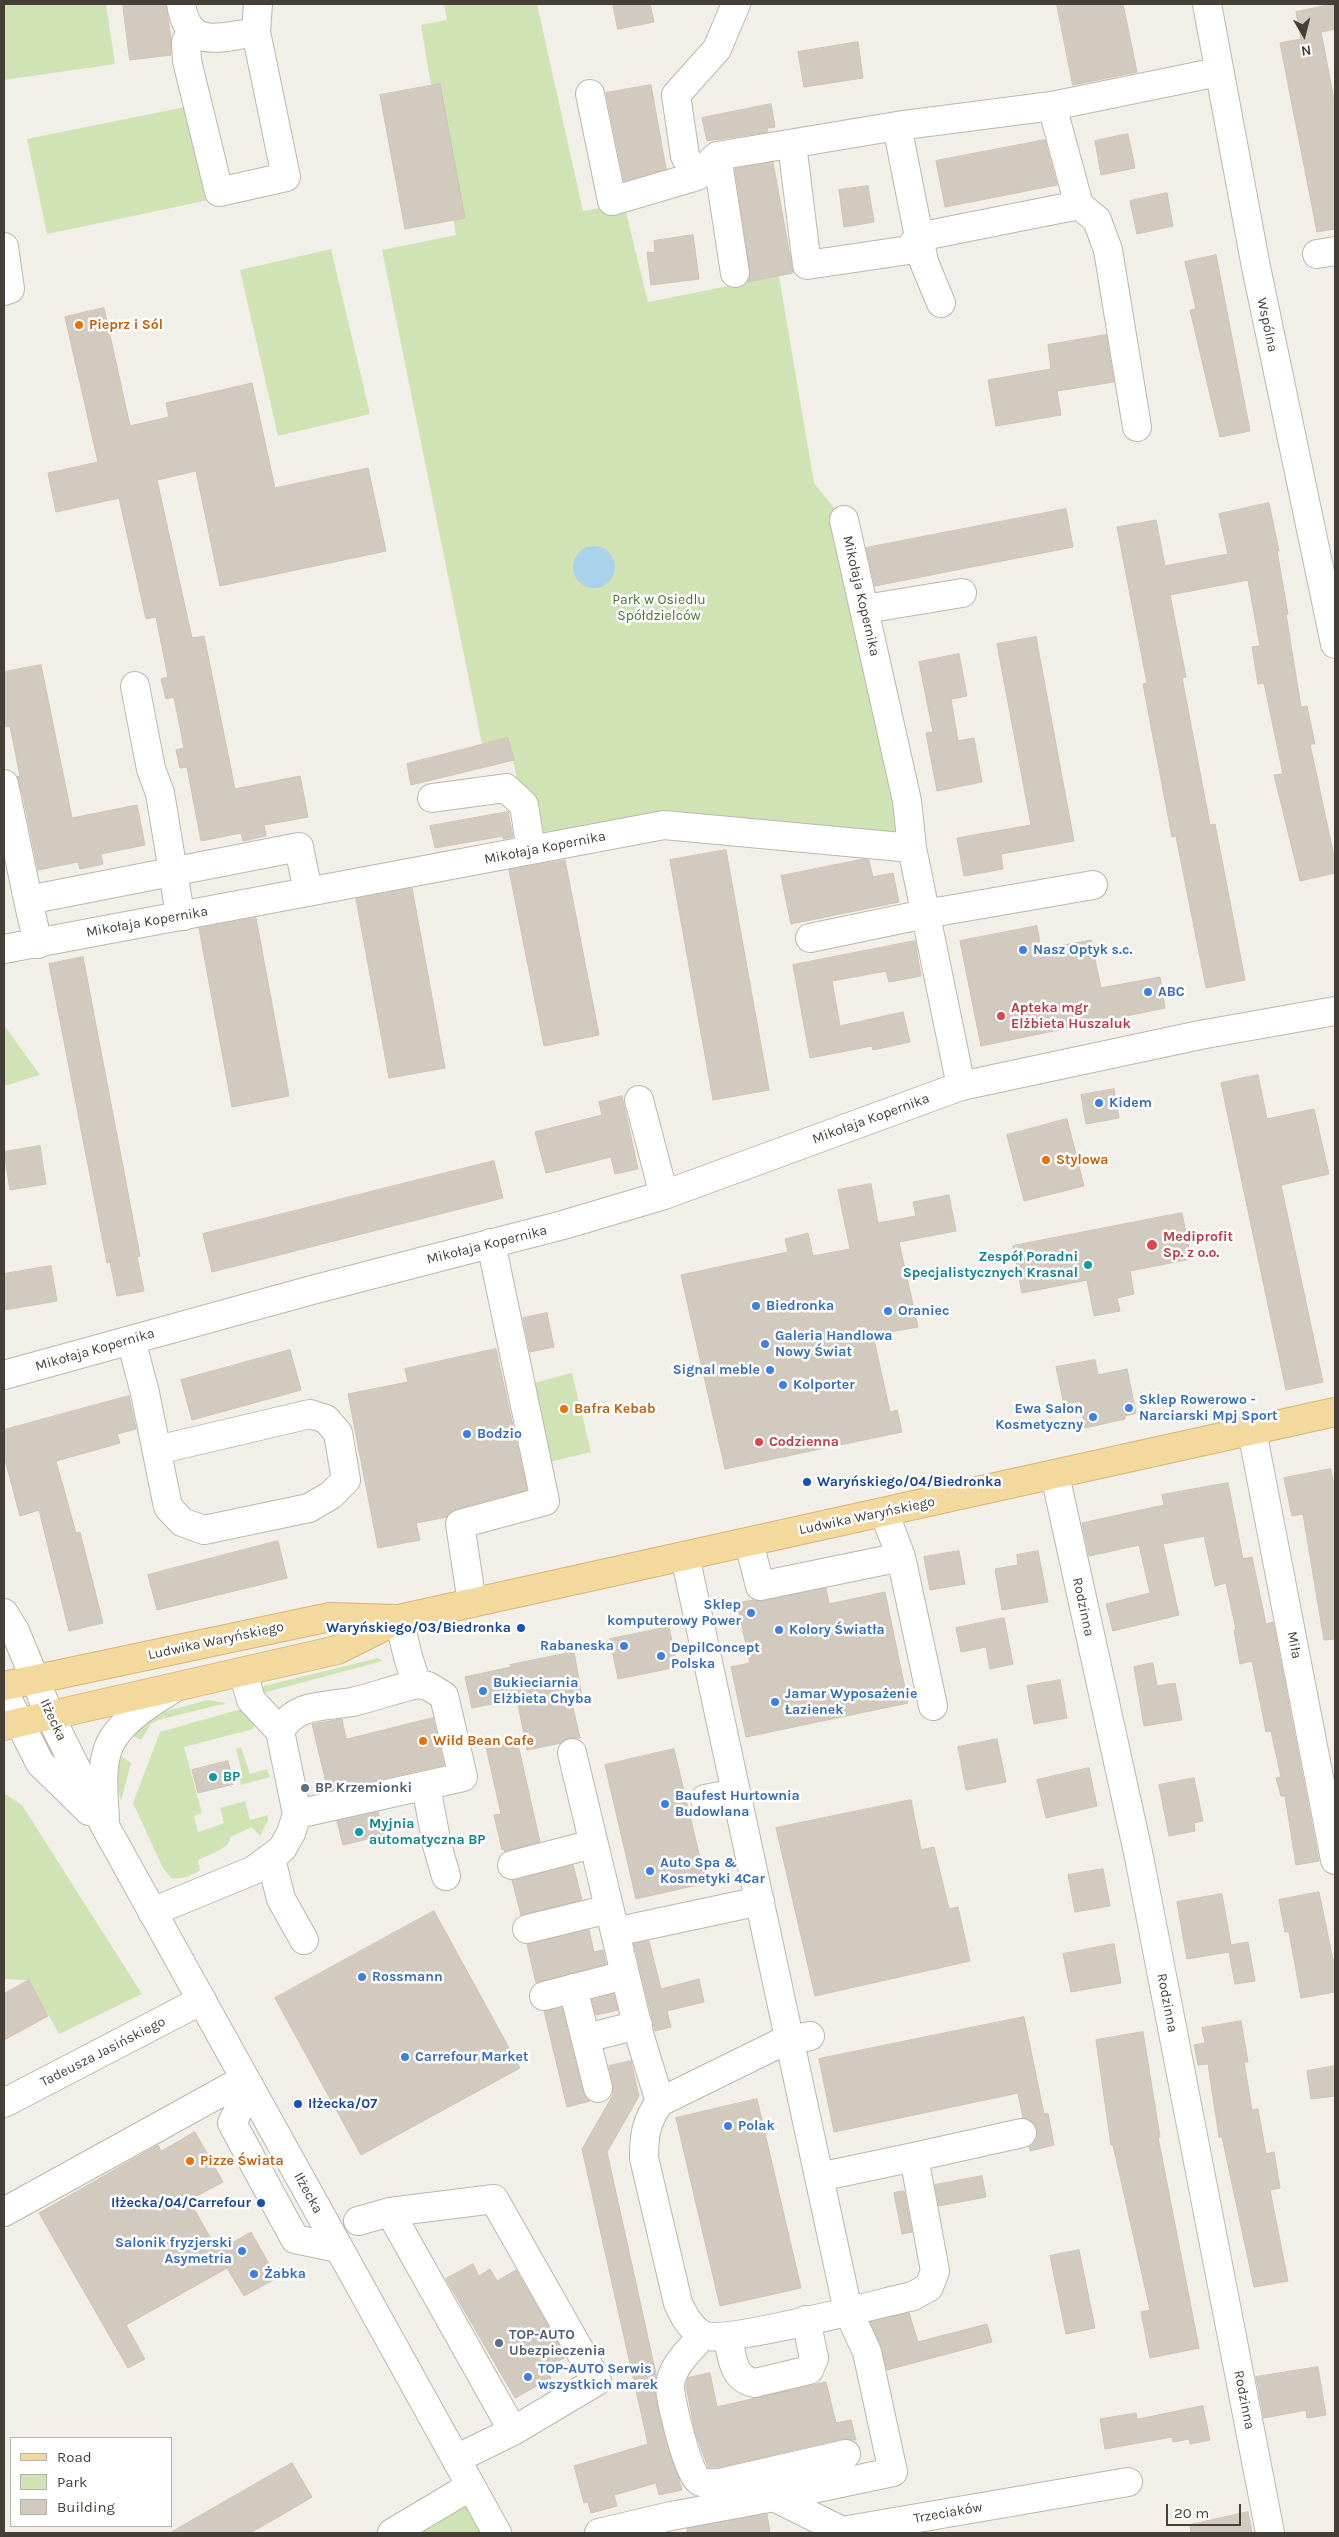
<!DOCTYPE html>
<html>
<head>
<meta charset="utf-8">
<style>
  body { margin:0 }
  #map { position:relative; width:1339px; height:2537px; overflow:hidden; background:#f2efe8; font-family:Karla,sans-serif }
  canvas { display:block }
  .frame { position:absolute; inset:0; border:5px solid #453f37; pointer-events:none }
  .legend { position:absolute; left:10px; top:2437px; width:162px; height:90px; box-sizing:border-box; background:#fff; border:1px solid #b5b2af; margin:0; padding:6px 9px; list-style:none; font-size:15px; color:#453f37 }
  .legend li { display:flex; align-items:center; gap:10px; height:25px }
  .legend b { width:25px; border:1px solid #b5b2af }
  .north { position:absolute; left:1279px; top:10px; width:50px; height:50px; -webkit-text-stroke:4px #fff; paint-order:stroke; rotate:172deg; font-size:14px; font-weight:700; line-height:20px; text-align:center; color:#453f37 }
  .north::after { content:''; display:block; margin:auto; width:18px; height:22px; background:#453f37; clip-path:polygon(50% 0,100% 100%,50% 72%,0 100%) }
  .scale { position:absolute; left:1166px; top:2504px; width:75px; height:22px; box-sizing:border-box; border:2px solid #453f37; border-top:0; padding-left:6px; font-size:15px; line-height:18px; white-space:nowrap; color:#453f37; -webkit-text-stroke:4px #fff; paint-order:stroke }
</style>
</head>
<body>
<div id="map">
<canvas width="1339" height="2537"></canvas>
<div class="frame"></div>
<ul class="legend">
<li><b style="height:6px;background:#f4d99f"></b>Road</li>
<li><b style="height:14px;background:#d0e3b5"></b>Park</li>
<li><b style="height:14px;background:#d3cabf"></b>Building</li>
</ul>
<div class="north">N</div>
<div class="scale">20 m</div>
</div>
<script>
const ctx = document.querySelector('canvas').getContext('2d');
ctx.lineJoin = 'round';
function paint(path, color) {
  ctx.fillStyle = color;
  ctx.fill(path, 'evenodd');
}
function trace(path, color, width, dash) {
  ctx.strokeStyle = color;
  ctx.lineWidth = width;
  ctx.lineCap = dash ? 'butt' : 'round';
  ctx.setLineDash(dash || []);
  ctx.stroke(path);
}
function write(font, color, halo, rows, align = 'center') {
  ctx.font = font + ' Karla,sans-serif';
  ctx.lineWidth = 5;
  ctx.setLineDash([]);
  ctx.textBaseline = 'middle';
  ctx.strokeStyle = halo;
  ctx.fillStyle = color;
  for (const [text, x, y, turn = 0] of rows) {
    ctx.save();
    ctx.translate(x, y);
    ctx.rotate((+turn || 0) * Math.PI / 180);
    ctx.textAlign = isNaN(turn) ? turn : align;
    if (halo) ctx.strokeText(text, 0, 0);
    ctx.fillText(text, 0, 0);
    ctx.restore();
  }
}
paint(new Path2D(`
  M4,4H106L115,64L4,80Z
  M444,4H537L583,211L624,204L648,302L779,276L814,483L844,520L912,848L664,825L531,850L509,739L482,744L382,250L456,235L421,25L447,20Z
  M190,106L209,200L47,234L27,139Z
  M331,249L370,414L278,436L240,270Z
  M4,1025L40,1075L4,1086Z
  M572,1373L591,1452L546,1463L526,1385Z
  M378,1658L383,1661L259,1694L264,1686Z
  M207,1700L227,1703L158,1720L151,1724L141,1740L128,1733L152,1715Z
  M241,1709L254,1725L253,1729L184,1747L202,1813L194,1816L198,1832L224,1823L220,1808L245,1801L250,1820L268,1815V1820L260,1836L252,1827L231,1837L227,1845L220,1850L198,1860L200,1870C192,1876 181,1880 171,1878L163,1868L133,1803L160,1732Z
  M241,1747L250,1774L267,1769L270,1777L241,1785L239,1774L242,1773L236,1749Z
  M118,1754L131,1763L121,1801L116,1781Z
  M4,1793L22,1805L142,1994L59,2034L29,1980L4,1979Z
  M471,2486L497,2533H399Z`), '#d0e3b5');
paint(new Path2D(`
  M573 567a21 21 0 1 1 42 0a21 21 0 1 1-42 0Z`), '#aad2e9');
const building = new Path2D(`
  M123,4H166L171,39V55L130,60Z
  M613,4H650L654,22L618,29Z
  M1057,4H1123L1137,72L1073,85Z
  M1335,4V29L1321,32L1335,105V229L1317,232L1280,43L1301,39L1296,12Z
  M858,42L863,78L804,87L798,52Z
  M440,84L465,218L405,229L380,95Z
  M651,85L666,169L624,181L606,93Z
  M771,104L775,127L767,128L768,132L707,141L702,118Z
  M1128,134L1135,168L1101,175L1095,141Z
  M1045,140L1057,185L945,207L936,161Z
  M773,162L793,273L747,282L750,271L735,169Z
  M868,186L874,222L844,227L839,190Z
  M1167,193L1173,226L1137,234L1130,201Z
  M693,235L699,279L651,285L647,252L655,253L654,241Z
  M1216,255L1250,431L1220,437L1190,310L1196,309L1185,262Z
  M104,308L130,426L169,417L166,403L252,383L275,488L368,468L386,551L220,586L196,471L157,480L192,638L204,636L235,789L300,776L308,817L264,825L266,836L243,841L241,833L201,841L187,767L180,768L176,750L184,748L174,697L166,699L161,679L168,677L156,617L146,619L119,498L56,512L48,473L98,462L65,317Z
  M1106,335L1114,382L1057,391L1061,415L996,426L988,380L1051,369L1048,345Z
  M1269,503L1279,551H1277L1288,614H1286L1301,707L1307,706L1315,744H1310L1335,861V873L1300,881L1274,775L1283,774L1264,683L1258,684L1252,647L1260,646L1248,580L1170,595L1186,677L1182,678L1210,825L1215,824L1245,980L1206,988L1176,836L1172,837L1143,684L1147,683L1117,527L1156,520L1165,566L1228,554L1219,514Z
  M1066,509L1073,547L875,586L866,548Z
  M1036,637L1074,841L1001,854L1003,869L964,876L957,838L1031,825L997,644Z
  M959,654L967,696L951,699L958,741L974,738L982,782L937,791L926,733L933,732L919,662Z
  M41,665L72,818L137,805L145,845L101,854L103,864L80,869L78,862L38,870L23,796L17,777L20,776L10,726L4,727V672Z
  M508,738L514,760L411,785L407,764Z
  M508,812L513,837L503,839V836L435,848L430,826Z
  M726,850L769,1090L713,1100L670,860Z
  M864,859L869,860L873,877L893,873L899,902L791,924L781,876Z
  M565,860L599,1035L544,1046L509,870Z
  M412,888L445,1068L389,1078L356,899Z
  M256,918L289,1096L232,1107L199,928Z
  M1037,926L1041,949L1091,940L1101,988L1160,977L1165,1008L981,1046L960,941Z
  M915,941L921,976L889,982L886,971L832,981L840,1026L903,1012L910,1042L873,1050L872,1046L810,1058L793,965Z
  M83,957L140,1256L137,1257L144,1291L117,1296L110,1262L107,1263L49,964Z
  M1258,1075L1267,1119L1314,1109L1329,1174L1281,1185L1323,1382L1286,1390L1221,1083Z
  M1114,1089L1119,1118L1086,1124L1081,1095Z
  M622,1096L638,1169L615,1174L611,1157L546,1173L535,1132L602,1115L599,1102Z
  M1067,1119L1084,1186L1024,1201L1007,1135Z
  M40,1146L46,1184L10,1190L4,1152Z
  M494,1161L503,1198L212,1272L203,1234Z
  M871,1184L878,1223L916,1216L913,1202L949,1195L956,1231L899,1242L918,1327L873,1335L890,1412L897,1410L902,1432L725,1469L681,1275L788,1252L785,1239L808,1233L813,1256L850,1249L838,1190Z
  M1182,1213L1191,1259L1130,1271L1134,1294L1117,1298L1120,1311L1094,1316L1087,1280L1022,1293L1013,1246Z
  M51,1266L57,1301L4,1310V1274Z
  M547,1313L554,1347L530,1352L523,1318Z
  M496,1349L527,1490L456,1509L447,1517L416,1523L420,1540L378,1548L348,1394L408,1382L405,1369Z
  M290,1350L301,1390L192,1420L181,1380Z
  M1095,1360L1098,1375L1127,1369L1136,1413L1125,1416V1419L1085,1428L1080,1401L1064,1405L1056,1367Z
  M129,1396L136,1429L117,1434L120,1443L56,1461L76,1533L80,1532L103,1623L69,1631L39,1510L20,1516L4,1456V1430Z
  M1331,1469L1335,1491V1639L1324,1640L1303,1514L1292,1516L1284,1478Z
  M1228,1483L1243,1559L1252,1557L1266,1624L1273,1622L1319,1861L1296,1865L1285,1796H1281L1276,1778L1281,1777L1271,1731L1266,1732L1252,1661L1240,1664L1234,1630H1236L1226,1583L1215,1586L1204,1536L1163,1544L1179,1615L1113,1631L1106,1604L1150,1593L1139,1545L1089,1556L1082,1523L1164,1505L1162,1495Z
  M278,1541L287,1578L157,1610L148,1575Z
  M959,1551L965,1584L930,1590L924,1557Z
  M1038,1551L1048,1602L1002,1610L995,1569L1018,1565L1017,1555Z
  M826,1588L829,1604L885,1592L908,1703L746,1737L731,1667L750,1663L737,1603L753,1600L763,1601Z
  M1004,1618L1013,1664L990,1669L986,1647L961,1652L956,1628Z
  M669,1627L677,1667L618,1679L610,1639Z
  M574,1652L582,1697L571,1699L580,1738H569L561,1743L527,1750L517,1699L472,1708L465,1677L511,1667L510,1665Z
  M1153,1663L1157,1686L1175,1683L1182,1720L1144,1726L1134,1667Z
  M1060,1680L1067,1718L1034,1724L1027,1686Z
  M433,1718L444,1765L328,1791L312,1724L342,1719L346,1739Z
  M997,1739L1006,1782L966,1790L958,1747Z
  M517,1740L540,1842L505,1852L504,1849L502,1850L494,1815L501,1814L486,1747Z
  M674,1749L706,1883L636,1899L605,1765Z
  M228,1761L234,1784L198,1793L192,1770Z
  M1089,1768L1097,1806L1046,1818L1037,1780Z
  M1194,1778L1203,1821L1194,1823L1195,1831L1169,1836L1159,1785Z
  M911,1800L921,1850L934,1847L949,1909L958,1907L970,1961L815,1996L776,1828Z
  M378,1812L384,1835L343,1845L337,1821Z
  M573,1865L582,1900L521,1915L512,1880Z
  M1103,1869L1110,1906L1075,1912L1068,1875Z
  M1319,1892L1333,1960L1335,1959V1992L1301,1998L1289,1932H1285L1279,1900Z
  M1222,1894L1231,1945L1248,1942L1255,1981L1235,1984L1229,1952L1187,1959L1177,1902Z
  M434,1911L520,2068L361,2155L275,1998Z
  M589,1930L594,1952L603,1950L606,1964L536,1983L527,1944Z
  M649,1941L661,1989L699,1979L704,2002L667,2011L671,2027L655,2031L634,1944Z
  M1114,1944L1121,1983L1071,1992L1063,1954Z
  M29,1980L48,2016L4,2040V1994Z
  M614,1994L618,2010L596,2015L592,2000Z
  M562,2008L583,2092L590,2101L567,2107L544,2011Z
  M1024,2017L1044,2114L1048,2113L1054,2145L1030,2151L1029,2146L1037,2138V2130L1033,2122L1023,2118L1018,2093L834,2132L819,2059Z
  M1241,2021L1248,2062H1244L1252,2110L1258,2109L1266,2154L1274,2152L1280,2188L1270,2190L1288,2281L1254,2287L1222,2137H1219L1208,2064L1198,2065L1194,2045L1205,2043L1202,2028Z
  M1143,2032L1160,2137H1158L1199,2348L1150,2358L1141,2312L1150,2310L1113,2145H1111L1096,2040Z
  M631,2061L639,2096L607,2152L656,2374L654,2387L658,2409L682,2490L659,2495L656,2483L614,2495L617,2506L591,2513L588,2502L584,2503L574,2466L648,2444L582,2149L613,2095V2084L609,2066Z
  M1335,2066V2096L1311,2099L1307,2071Z
  M757,2099L801,2288L720,2306L676,2118Z
  M195,2132L223,2182L189,2200L218,2251L251,2232L277,2278L244,2296L227,2268L126,2325L145,2359L128,2368L39,2213L158,2145L161,2151Z
  M982,2176L986,2197L939,2206L935,2185Z
  M904,2191L912,2232L902,2234L894,2193Z
  M1079,2250L1095,2328L1066,2334L1050,2256Z
  M473,2264L479,2276L490,2269L497,2281L516,2270L566,2357L545,2368L551,2378L515,2398L446,2279Z
  M909,2313L918,2342L987,2324L992,2342L887,2370L881,2346L870,2322Z
  M1318,2367L1326,2415L1307,2418L1306,2410L1264,2418L1256,2377Z
  M710,2373L717,2407L826,2382L836,2423L851,2420L856,2440L842,2439L721,2467H708L695,2432L686,2386L688,2378Z
  M1203,2406L1210,2440L1190,2444L1189,2439L1173,2442L1172,2437L1105,2449L1100,2419L1136,2413L1137,2419Z
  M292,2463L312,2497L280,2516L250,2533H170Z
  M1248,2512L1252,2533H1191L1190,2525Z
  M767,2514L770,2533H687V2529Z`);
paint(building, '#d3cabf');
trace(building, '#cdc2b3', 1);
const minor = new Path2D(`
  M181,4C188,51 221,37 256,32L258,4
  M1207,4L1256,267L1335,644
  M192,31L186,42L187,61L219,192L286,177L256,32
  M590,94L612,201L697,176L717,156L897,126L1052,106L1218,72
  M1052,106L1079,205L1097,220L1108,250L1137,427
  M897,126L924,262L941,303
  M792,144L807,265L909,250L918,237L1079,205
  M717,156L735,273
  M697,176L685,156L676,95L717,49L736,4
  M4,247L10,289L4,291
  M1317,254L1335,251
  M844,520L907,801L912,848L961,1086
  M865,609L962,593
  M135,686L151,769L160,793L178,902L184,916
  M4,784L28,900L299,847L308,892
  M432,798L506,788L524,805L531,850
  M28,900L38,944
  M810,938L925,914L1093,885
  M4,949L664,825L912,848
  M639,1100L664,1195
  M131,1340L145,1393L168,1507L182,1522L204,1530L309,1508L331,1495L346,1480L338,1433L326,1419L310,1414L157,1450
  M4,1375L312,1290L563,1225L664,1195L961,1086L1200,1035L1335,1011
  M1252,1431L1335,1860
  M1055,1475L1139,1857L1270,2533
  M884,1512L901,1557L933,1706
  M749,1542L760,1586L901,1557
  M685,1556L848,2311L867,2352L893,2472L774,2497
  M472,1603L460,1524L545,1501L491,1243
  M4,1613L15,1631L50,1716L105,1826L497,2533
  M4,1692L40,1763L89,1811
  M280,1731C296,1703 324,1707 352,1702C374,1697 395,1689 417,1684
  M572,1753L615,1932
  M426,1786L437,1845L446,1876
  M705,1799L736,1793
  M297,1814L463,1777L444,1696L428,1686L417,1684L408,1657L399,1619
  M105,1820C104,1795 99,1762 112,1740C126,1717 152,1702 174,1688
  M271,1859L281,1899L304,1940
  M512,1865L593,1844
  M760,1901L615,1932L640,2037L660,2102L782,2042L810,2036
  M152,1912L254,1870L282,1849L291,1833L297,1814L280,1731L251,1700L243,1672
  M527,1929L609,1909
  M573,1988L598,2088
  M544,1996L625,1975
  M586,2038L638,2025
  M250,2087L232,2123L295,2239L338,2248
  M660,2102C646,2121 644,2135 644,2158L678,2303C683,2314 690,2329 703,2335C724,2345 881,2303 913,2296L929,2287L935,2271L914,2157L819,2177
  M4,2103L202,2000
  M914,2157L1022,2133
  M4,2212L245,2079
  M358,2221L390,2212
  M703,2335C691,2349 671,2366 670,2386C670,2399 688,2474 698,2480C705,2485 716,2483 724,2482L846,2454
  M728,2337C732,2356 732,2379 755,2383L809,2370L814,2358L806,2320
  M456,2459L513,2431L597,2381L494,2199L390,2212L513,2431
  M392,2533L471,2486
  M599,2533L671,2516L774,2497L842,2531L1128,2482`);
const major = new Path2D(`
  M4,1686L330,1617L395,1619
  M4,1726L337,1650L399,1619L1335,1412`);
trace(minor, '#bdb6ac', 30);
trace(major, '#d8b571', 30);
trace(minor, '#fff', 28);
trace(major, '#f4d99f', 28);
for (const [x, y, r, color] of [
  [79,325,5,"#e8710a"],
  [1023,950,5,"#3f7fe0"],
  [1148,992,5,"#3f7fe0"],
  [1001,1016,5,"#e0444e"],
  [1099,1103,5,"#3f7fe0"],
  [1046,1160,5,"#e8710a"],
  [1152,1245,6,"#e0444e"],
  [1088,1265,5,"#0f9aa8"],
  [756,1306,5,"#3f7fe0"],
  [888,1311,5,"#3f7fe0"],
  [765,1344,5,"#3f7fe0"],
  [770,1370,5,"#3f7fe0"],
  [783,1385,5,"#3f7fe0"],
  [1129,1408,5,"#3f7fe0"],
  [564,1409,5,"#e8710a"],
  [1093,1417,5,"#3f7fe0"],
  [467,1434,5,"#3f7fe0"],
  [759,1442,5,"#e0444e"],
  [807,1482,5,"#1a4fb4"],
  [751,1613,5,"#3f7fe0"],
  [521,1628,5,"#1a4fb4"],
  [779,1630,5,"#3f7fe0"],
  [624,1646,5,"#3f7fe0"],
  [661,1656,5,"#3f7fe0"],
  [483,1691,5,"#3f7fe0"],
  [775,1702,5,"#3f7fe0"],
  [423,1741,5,"#e8710a"],
  [213,1777,5,"#0f9aa8"],
  [305,1788,5,"#5c6f8a"],
  [665,1804,5,"#3f7fe0"],
  [359,1832,5,"#0f9aa8"],
  [650,1871,5,"#3f7fe0"],
  [362,1977,5,"#3f7fe0"],
  [405,2057,5,"#3f7fe0"],
  [298,2104,5,"#1a4fb4"],
  [728,2126,5,"#3f7fe0"],
  [190,2161,5,"#e8710a"],
  [261,2203,5,"#1a4fb4"],
  [242,2251,5,"#3f7fe0"],
  [254,2274,5,"#3f7fe0"],
  [499,2343,5,"#5c6f8a"],
  [528,2377,5,"#3f7fe0"]
]) {
  const dot = new Path2D();
  dot.arc(x, y, r, 0, 2 * Math.PI);
  ctx.fillStyle = color;
  ctx.fill(dot);
  trace(dot, '#fff', 2);
}
write('bold 14px', '#c56008', '#fff', [
  ["Pieprz i Sól",89,325],
  ["Stylowa",1056,1160],
  ["Bafra Kebab",574,1409],
  ["Wild Bean Cafe",433,1741],
  ["Pizze Świata",200,2161]
], 'left');
write('14px', '#453f37', '#fff', [
  ["Wspólna",1267,325,78],
  ["Mikołaja Kopernika",861,596,77],
  ["Mikołaja Kopernika",545,848,-11],
  ["Mikołaja Kopernika",147,922,-10],
  ["Mikołaja Kopernika",871,1119,-20],
  ["Mikołaja Kopernika",487,1245,-14],
  ["Mikołaja Kopernika",95,1350,-16],
  ["Ludwika Waryńskiego",867,1516,-12],
  ["Rodzinna",1083,1607,78],
  ["Ludwika Waryńskiego",216,1641,-12],
  ["Miła",1294,1645,79],
  ["Iłżecka",53,1720,65],
  ["Rodzinna",1167,2003,79],
  ["Tadeusza Jasińskiego",103,2052,-27],
  ["Iłżecka",308,2193,61],
  ["Rodzinna",1244,2400,79],
  ["Trzeciaków",948,2513,-10]
]);
write('14px', '#4b7130', '#fff', [
  ["Park w Osiedlu",659,600],
  ["Spółdzielców",659,616]
]);
write('bold 14px', '#366cbe', '#fff', [
  ["Nasz Optyk s.c.",1033,950],
  ["ABC",1158,992],
  ["Kidem",1109,1103],
  ["Biedronka",766,1306],
  ["Oraniec",898,1311],
  ["Galeria Handlowa",775,1336],
  ["Nowy Świat",775,1352],
  ["Signal meble",760,1370,"right"],
  ["Kolporter",793,1385],
  ["Sklep Rowerowo -",1139,1400],
  ["Narciarski Mpj Sport",1139,1416],
  ["Ewa Salon",1083,1409,"right"],
  ["Kosmetyczny",1083,1425,"right"],
  ["Bodzio",477,1434],
  ["Sklep",741,1605,"right"],
  ["komputerowy Power",741,1621,"right"],
  ["Kolory Światła",789,1630],
  ["Rabaneska",614,1646,"right"],
  ["DepilConcept",671,1648],
  ["Polska",671,1664],
  ["Bukieciarnia",493,1683],
  ["Elżbieta Chyba",493,1699],
  ["Jamar Wyposażenie",785,1694],
  ["Łazienek",785,1710],
  ["Baufest Hurtownia",675,1796],
  ["Budowlana",675,1812],
  ["Auto Spa &",660,1863],
  ["Kosmetyki 4Car",660,1879],
  ["Rossmann",372,1977],
  ["Carrefour Market",415,2057],
  ["Polak",738,2126],
  ["Salonik fryzjerski",232,2243,"right"],
  ["Asymetria",232,2259,"right"],
  ["Żabka",264,2274],
  ["TOP-AUTO Serwis",538,2369],
  ["wszystkich marek",538,2385]
], 'left');
write('bold 14px', '#be3a42', '#fff', [
  ["Apteka mgr",1011,1008],
  ["Elżbieta Huszaluk",1011,1024],
  ["Mediprofit",1163,1237],
  ["Sp. z o.o.",1163,1253],
  ["Codzienna",769,1442]
], 'left');
write('bold 14px', '#0d838f', '#fff', [
  ["Zespół Poradni",1078,1257,"right"],
  ["Specjalistycznych Krasnal",1078,1273,"right"],
  ["BP",223,1777],
  ["Myjnia",369,1824],
  ["automatyczna BP",369,1840]
], 'left');
write('bold 14px', '#164399', '#fff', [
  ["Waryńskiego/04/Biedronka",817,1482],
  ["Waryńskiego/03/Biedronka",511,1628,"right"],
  ["Iłżecka/07",308,2104],
  ["Iłżecka/04/Carrefour",251,2203,"right"]
], 'left');
write('bold 14px', '#4e5e75', '#fff', [
  ["BP Krzemionki",315,1788],
  ["TOP-AUTO",509,2335],
  ["Ubezpieczenia",509,2351]
], 'left');
</script>
</body>
</html>
